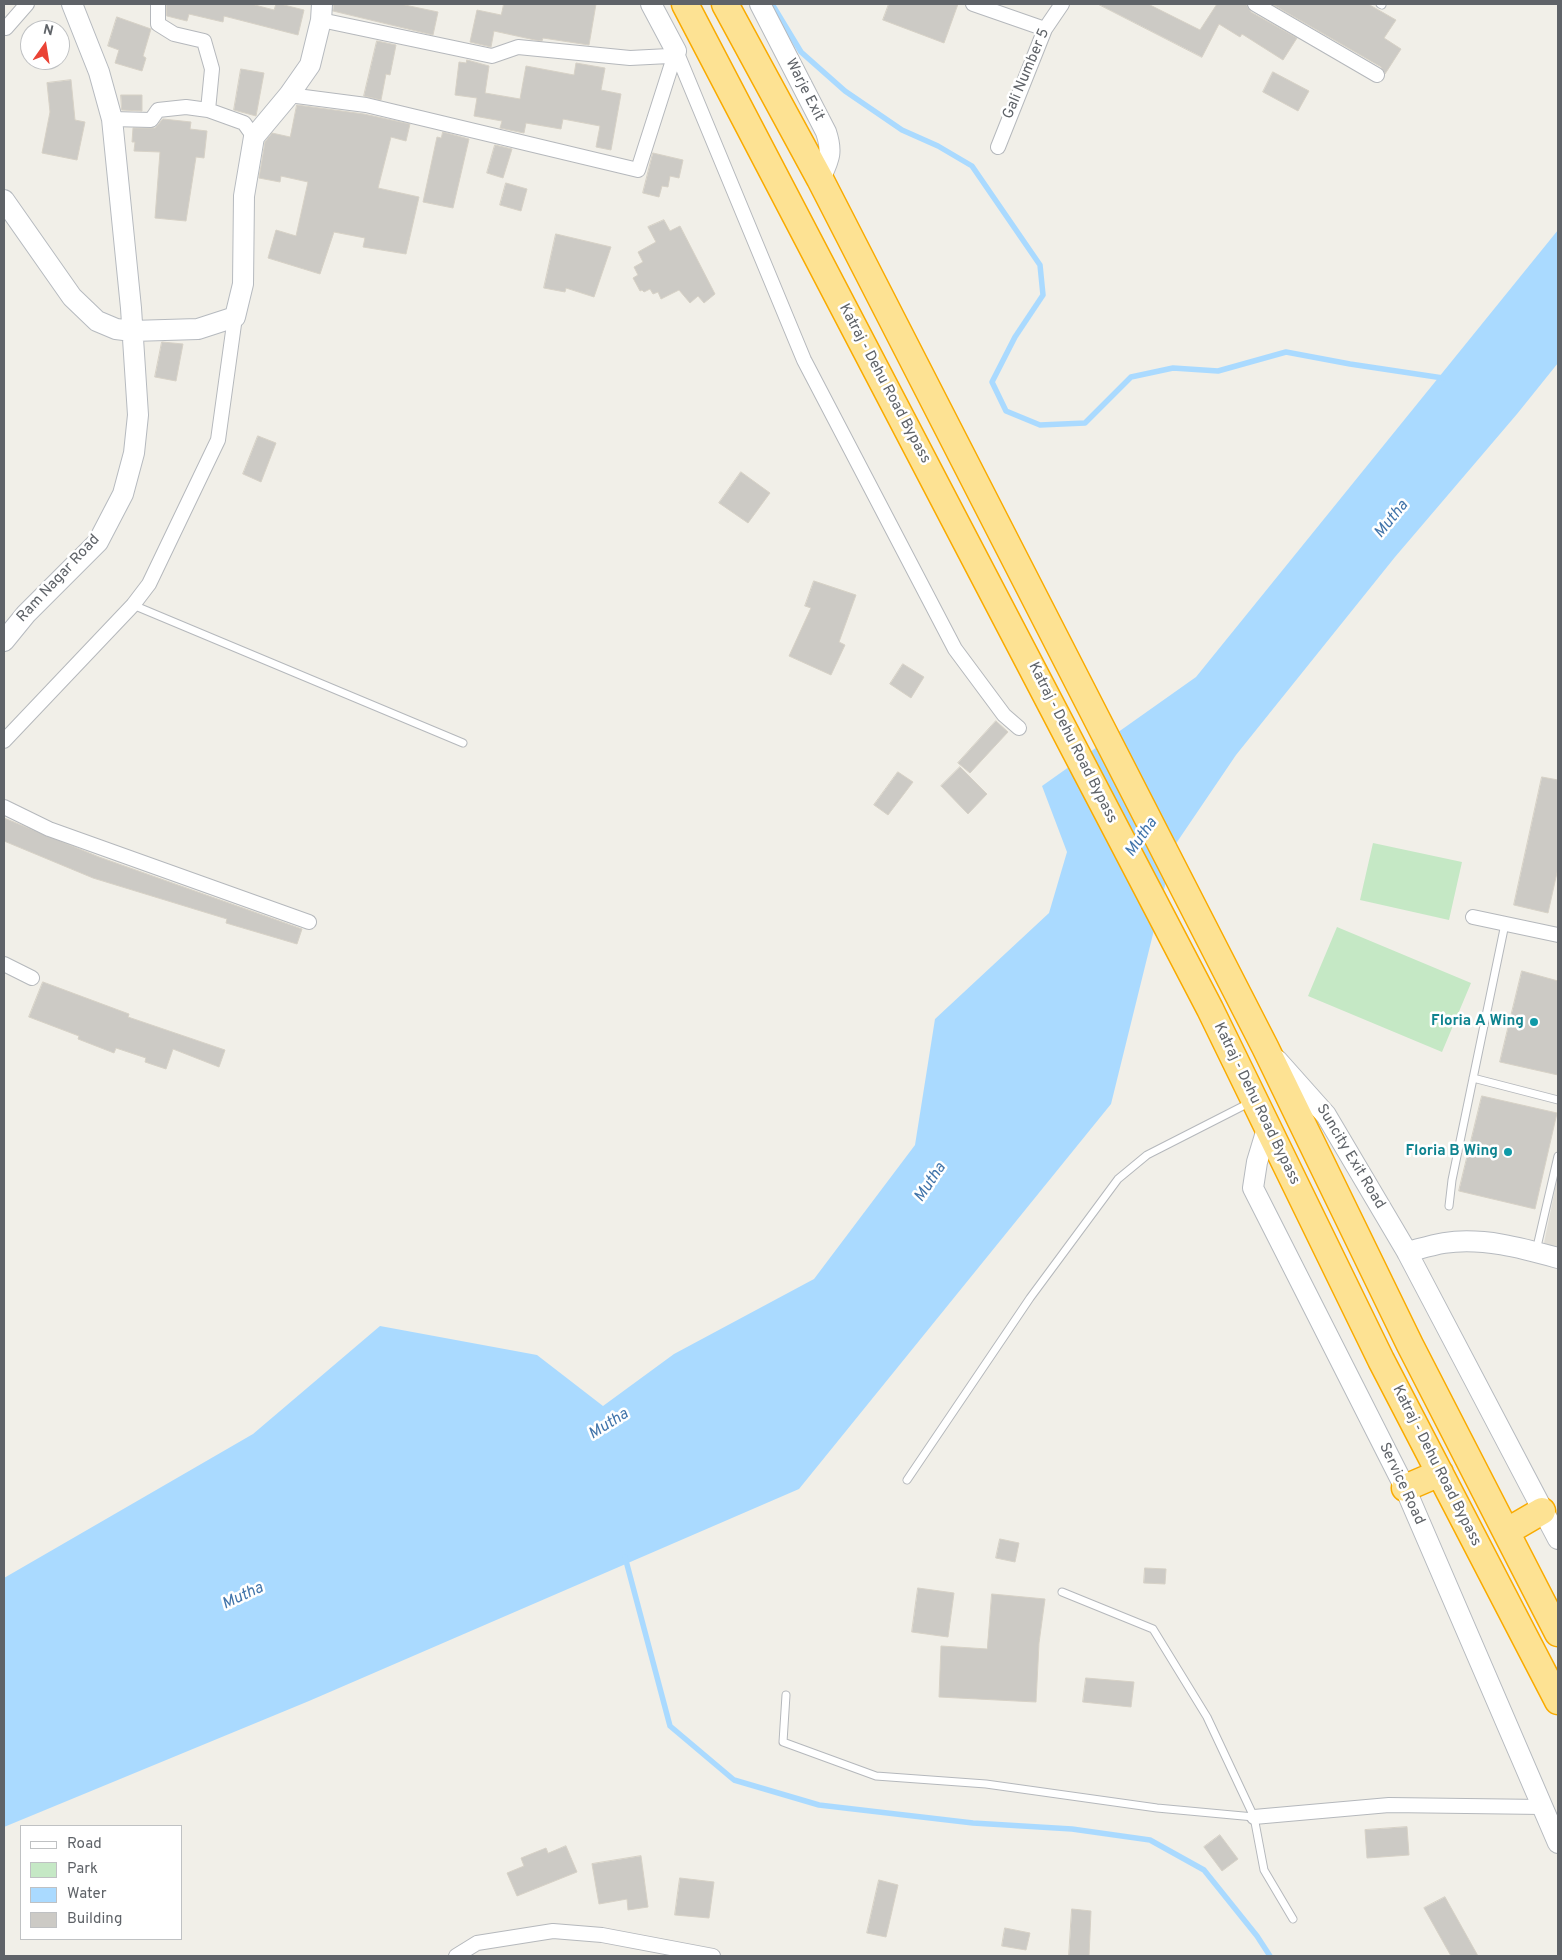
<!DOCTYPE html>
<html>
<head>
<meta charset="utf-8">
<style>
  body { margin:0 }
  #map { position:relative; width:1562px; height:1960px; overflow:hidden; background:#f1efe8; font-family:Overpass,sans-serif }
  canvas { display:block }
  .frame { position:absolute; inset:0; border:5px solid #5f6368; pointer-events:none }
  .legend { position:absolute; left:20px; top:1825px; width:162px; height:115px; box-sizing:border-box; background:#fff; border:1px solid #bfc1c3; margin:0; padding:6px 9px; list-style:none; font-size:15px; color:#5f6368 }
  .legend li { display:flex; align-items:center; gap:10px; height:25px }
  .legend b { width:25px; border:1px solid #bfc1c3 }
  .north { position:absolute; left:20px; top:20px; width:50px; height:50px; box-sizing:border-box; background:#fff; border:1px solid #bfc1c3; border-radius:50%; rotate:13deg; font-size:14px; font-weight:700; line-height:20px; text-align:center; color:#5f6368 }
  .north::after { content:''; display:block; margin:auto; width:18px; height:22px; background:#ea4335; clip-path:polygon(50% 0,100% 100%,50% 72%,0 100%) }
</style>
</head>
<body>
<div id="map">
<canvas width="1562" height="1960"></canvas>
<div class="frame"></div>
<ul class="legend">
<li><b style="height:6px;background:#fff"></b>Road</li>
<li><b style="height:14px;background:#c5e8c5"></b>Park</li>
<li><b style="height:14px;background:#aadaff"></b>Water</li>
<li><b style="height:14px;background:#cccac5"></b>Building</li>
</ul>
<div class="north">N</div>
</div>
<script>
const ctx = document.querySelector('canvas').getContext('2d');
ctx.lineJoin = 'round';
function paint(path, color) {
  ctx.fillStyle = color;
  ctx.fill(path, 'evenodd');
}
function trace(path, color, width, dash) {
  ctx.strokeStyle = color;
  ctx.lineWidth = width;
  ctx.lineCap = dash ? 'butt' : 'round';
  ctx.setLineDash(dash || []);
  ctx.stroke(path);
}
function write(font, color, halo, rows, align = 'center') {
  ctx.font = font + ' Overpass,sans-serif';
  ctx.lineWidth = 5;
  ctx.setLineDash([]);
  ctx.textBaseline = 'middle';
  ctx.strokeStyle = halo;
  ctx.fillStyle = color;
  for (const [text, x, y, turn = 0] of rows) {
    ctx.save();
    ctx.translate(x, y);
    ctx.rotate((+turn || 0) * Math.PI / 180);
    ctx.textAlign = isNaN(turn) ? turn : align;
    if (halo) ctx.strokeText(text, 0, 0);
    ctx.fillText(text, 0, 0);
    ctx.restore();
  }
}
paint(new Path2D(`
  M1558,1175V1252L1543,1248Z`), '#e1ded6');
paint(new Path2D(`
  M1373,843L1462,862L1449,920L1360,900Z
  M1337,927L1471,983L1442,1052L1308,996Z`), '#c5e8c5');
paint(new Path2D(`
  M1558,230V363L1517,414L1395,557L1236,755L1175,845L1111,1104L799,1489L309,1701L4,1827V1578L253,1434L380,1326L537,1355L603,1406L674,1354L814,1279L915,1145L935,1019L1049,913L1067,852L1042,786L1196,677Z`), '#aadaff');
trace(new Path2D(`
  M772,4L801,52L845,91L902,130L938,146L972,166L1040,265L1043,295L1015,337L992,382L1006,411L1040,425L1085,423L1131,377L1173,368L1218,371L1286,352L1350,364L1443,378
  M625,1557L670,1726L734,1780L819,1805L973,1823L1072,1829L1150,1840L1204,1870L1257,1936L1270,1956`), '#aadaff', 5.5);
const building = new Path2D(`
  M167,4H251L274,10L276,4H280L304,10L298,35L224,16L223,22L189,14L187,21L167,16Z
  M334,4H400L438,12L433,35L333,11Z
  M504,4H596L589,45L543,38L542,41L535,40L494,31L491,47L470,42L477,10L501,15Z
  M889,4H958L944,43L883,20Z
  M1098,4H1148L1200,30L1217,4H1246L1251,12L1297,38L1283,60L1242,34L1240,37L1219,24L1202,57Z
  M1272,4H1368L1396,20L1384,38L1401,49L1385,74L1381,67Z
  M117,17L151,29L143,56L146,58L142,71L115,63L119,50L108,46Z
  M377,41L396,45L390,75L386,74L381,100L364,96Z
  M467,60L489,66L485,93L520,99L526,66L574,75L576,63L605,68L601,90L621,94L611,150L596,147L600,126L563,119L561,129L526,123L524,133L500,128L502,121L474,116L477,98L455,95L459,62L466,63Z
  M241,69L264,73L256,116L234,110Z
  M1273,72L1309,91L1298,111L1263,92Z
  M71,80L75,120L85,122L77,160L42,153L50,112L47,83Z
  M121,95H142V111L122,110Z
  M297,105L364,114L410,124L406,141L391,137L378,188L419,197L406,254L363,247L365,238L334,232L320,274L268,258L276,230L296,236L308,182L281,176L280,182L259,178L265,142L272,133L290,137Z
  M163,119L191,122L190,129L207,131L204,158L196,157L186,221L155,218L160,152L134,151L135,142H132L133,128H155Z
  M443,132L469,139L453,208L423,202L437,137L441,138Z
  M495,145L512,149L503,178L487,173Z
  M653,153L683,160L679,178L670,176L668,187L662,186L659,197L643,193Z
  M506,183L527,189L521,211L500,205Z
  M664,220L670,231L680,226L715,294L704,303L698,296L690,303L679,290L661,299L658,292L653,294L650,289L644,292L642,290L640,291L633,278L638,275L634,267L643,262L638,252L656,242L648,227Z
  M556,234L611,247L594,297L566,288L565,292L544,288Z
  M162,342L183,344L176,381L155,377Z
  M258,436L276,443L261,482L243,474Z
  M741,472L770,493L748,523L719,503Z
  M814,581L856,595L839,642L845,645L831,675L789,656L811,608L805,606Z
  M903,664L924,677L911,698L890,684Z
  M996,721L1008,732L970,773L958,763Z
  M960,767L987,794L968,814L941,786Z
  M898,772L913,782L888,815L874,805Z
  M1542,777L1558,780V868L1548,913L1514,905Z
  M4,818L99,857L302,929L297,944L226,923L227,919L93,878L4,841Z
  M1522,971L1558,981V1075L1500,1062Z
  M43,982L129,1014L128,1017L225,1050L219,1067L173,1049L166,1069L145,1062L146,1058L116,1048L114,1053L78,1039L79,1036L29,1017Z
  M1482,1096L1557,1113L1535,1209L1459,1191Z
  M1000,1539L1019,1543L1015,1562L996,1558Z
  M1145,1568L1166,1569L1165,1584L1144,1583Z
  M918,1588L954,1593L948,1637L912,1632Z
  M992,1594L1045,1599L1039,1643L1036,1702L939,1697L941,1646L987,1649Z
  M1086,1678L1134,1682L1131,1707L1083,1702Z
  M1407,1827L1409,1855L1367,1858L1365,1830Z
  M1220,1835L1238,1859L1222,1871L1204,1847Z
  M566,1846L577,1872L517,1896L507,1873L524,1866L521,1858L546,1848L548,1853Z
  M641,1856L648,1907L628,1910L627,1899L599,1904L592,1864Z
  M680,1878L714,1882L709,1918L675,1915Z
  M879,1880L898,1885L886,1937L867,1933Z
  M1445,1897L1478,1956H1451L1424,1908Z
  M1072,1909L1091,1911L1089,1956H1069Z
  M1005,1928L1030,1933L1026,1950L1002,1946Z`);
paint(building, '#cccac5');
trace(building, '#d6d1c6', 1);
const lane = new Path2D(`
  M1380,4L1382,5
  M133,605L463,743
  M1473,1078L1558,1100
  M1449,1206L1452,1180L1505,924
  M1536,1251L1558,1156
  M907,1480L1030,1298L1118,1179L1147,1155L1251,1102
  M1062,1592L1153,1629L1207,1717L1254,1817L1264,1870L1293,1919
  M786,1695L783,1742L876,1776L986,1784L1157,1808L1254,1817`);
const street = new Path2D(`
  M158,4V24L174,34L204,41L212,69L208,110
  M973,4L1045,29
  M1255,4L1377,75
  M321,20L492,56L518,47L630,58L669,56L676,51
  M6,28L27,4
  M289,95L366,105L638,170L676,51L804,360L955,649L1004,715L1019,728
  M112,119L151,120L158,110L186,107L208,110L244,123L254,137
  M998,147L1045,29L1062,4
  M4,741L133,605L149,584L218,440L235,317
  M4,807L49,829L309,922
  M1473,917L1558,935
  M4,964L32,978
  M1254,1817L1389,1805L1543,1807
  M456,1956L477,1943L553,1931L602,1935L713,1956`);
const secondary = new Path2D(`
  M651,4L676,51
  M760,4L826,132C833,153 829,159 820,179
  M4,200L72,297L97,321L116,329L132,331L198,329L235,317L243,284L244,196L254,137L289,95L310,65L321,20L322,4
  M4,641L26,614L98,542L123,494L134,453L138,415L131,308L112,119L99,72L72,4
  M1277,1060L1326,1115L1407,1252L1558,1539
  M1267,1129L1257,1162L1253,1188L1405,1488L1558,1843
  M1407,1252C1419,1249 1432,1245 1444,1243C1482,1237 1522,1248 1558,1258`);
const highway = new Path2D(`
  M685,4L1210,1009L1381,1360L1558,1701
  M725,4L820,179L1265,1047L1410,1345L1558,1633
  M1405,1488L1440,1473
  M1506,1532L1542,1511`);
trace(lane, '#b5b8bc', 9);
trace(street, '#b5b8bc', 16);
trace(secondary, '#b6babf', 22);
trace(highway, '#f9ab00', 29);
trace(lane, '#fff', 7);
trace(street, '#fff', 14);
trace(secondary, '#fff', 20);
trace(highway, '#fde293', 26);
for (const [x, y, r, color] of [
  [1534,1022,5,"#0f9aa8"],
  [1508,1152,5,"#0f9aa8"]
]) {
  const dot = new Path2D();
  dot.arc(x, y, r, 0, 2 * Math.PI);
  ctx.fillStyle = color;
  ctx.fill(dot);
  trace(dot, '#fff', 2);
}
write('15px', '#5f6368', '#fff', [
  ["Gali Number 5",1027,74,-67],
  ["Warje Exit",804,90,63],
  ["Katraj - Dehu Road Bypass",884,384,62],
  ["Ram Nagar Road",59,579,-47],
  ["Katraj - Dehu Road Bypass",1072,743,63],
  ["Katraj - Dehu Road Bypass",1256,1104,64],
  ["Suncity Exit Road",1350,1157,59],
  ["Katraj - Dehu Road Bypass",1436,1466,63],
  ["Service Road",1401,1484,65]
]);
write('bold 15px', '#0d838f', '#fff', [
  ["Floria A Wing",1524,1022],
  ["Floria B Wing",1498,1152]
], 'right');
write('italic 16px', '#4174aa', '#fff', [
  ["Mutha",1392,520,-51],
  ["Mutha",1142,838,-55],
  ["Mutha",931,1183,-56],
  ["Mutha",609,1425,-32],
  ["Mutha",243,1597,-25]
]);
</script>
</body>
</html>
